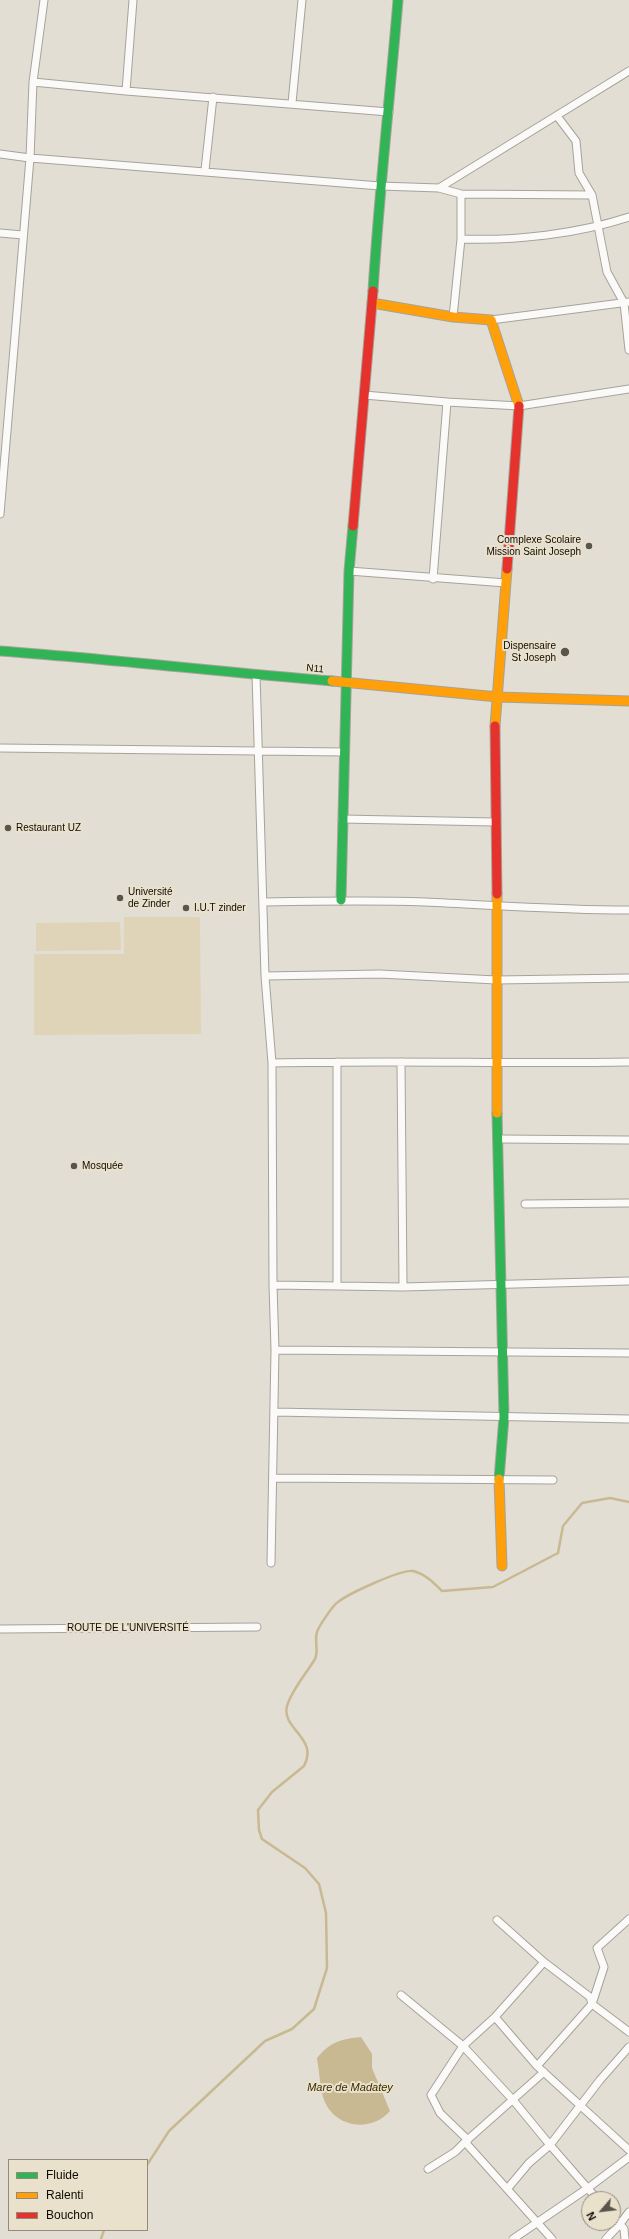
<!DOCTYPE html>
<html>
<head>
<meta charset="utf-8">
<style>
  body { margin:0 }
  #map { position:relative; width:629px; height:2239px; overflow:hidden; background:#e3ded3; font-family:Arial,sans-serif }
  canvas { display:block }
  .legend { position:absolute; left:8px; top:2159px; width:140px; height:72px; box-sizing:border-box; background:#eae1cc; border:1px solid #928b7c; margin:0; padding:5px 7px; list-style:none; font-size:12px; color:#0e0b05 }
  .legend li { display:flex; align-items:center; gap:8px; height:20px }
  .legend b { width:20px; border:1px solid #928b7c }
  .north { position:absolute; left:581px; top:2191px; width:40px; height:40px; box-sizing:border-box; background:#eae1cc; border:1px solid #928b7c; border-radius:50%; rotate:242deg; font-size:11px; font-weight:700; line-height:16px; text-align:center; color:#0e0b05 }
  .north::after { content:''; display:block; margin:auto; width:14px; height:18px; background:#59554d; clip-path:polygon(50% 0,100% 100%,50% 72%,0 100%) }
</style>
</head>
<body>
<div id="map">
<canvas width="629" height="2239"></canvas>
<ul class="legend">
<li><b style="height:5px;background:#30b455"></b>Fluide</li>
<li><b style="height:5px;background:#ff9f0a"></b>Ralenti</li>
<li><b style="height:5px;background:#e5322d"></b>Bouchon</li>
</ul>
<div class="north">N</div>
</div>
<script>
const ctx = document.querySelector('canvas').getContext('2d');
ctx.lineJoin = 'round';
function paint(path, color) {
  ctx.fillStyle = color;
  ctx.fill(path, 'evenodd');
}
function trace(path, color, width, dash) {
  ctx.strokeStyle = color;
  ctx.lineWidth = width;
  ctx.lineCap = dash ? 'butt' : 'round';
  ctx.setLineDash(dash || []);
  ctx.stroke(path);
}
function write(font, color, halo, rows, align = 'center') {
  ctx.font = font + ' Arial,sans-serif';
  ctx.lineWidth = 4;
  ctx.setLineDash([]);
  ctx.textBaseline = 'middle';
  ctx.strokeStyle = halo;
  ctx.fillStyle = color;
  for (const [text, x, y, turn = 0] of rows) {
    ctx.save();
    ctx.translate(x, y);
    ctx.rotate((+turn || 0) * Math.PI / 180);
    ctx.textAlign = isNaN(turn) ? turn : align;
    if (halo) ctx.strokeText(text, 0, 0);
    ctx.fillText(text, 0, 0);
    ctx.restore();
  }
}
paint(new Path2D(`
  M124,917H200L201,1034L34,1035V954H124Z
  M120,922L121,950L36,951V923Z`), '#e0d4b8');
paint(new Path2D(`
  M361,2037L372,2054V2068L390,2111C370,2134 332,2127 323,2097C320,2085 319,2070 317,2058C330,2042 341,2039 361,2037Z`), '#c9b993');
trace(new Path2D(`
  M147,2165L169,2131L265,2041L292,2029L314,2009L327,1968L326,1913L319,1884L305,1868L262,1839L259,1830L258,1810L272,1792L304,1766C319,1738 281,1729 287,1706C292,1689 306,1674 315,1659C319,1651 314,1640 317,1632C319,1626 333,1605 338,1602C348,1594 401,1569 413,1571C425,1574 433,1582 442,1591L493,1587L558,1553L563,1526L582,1503L610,1498L629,1502
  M101,2239L104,2230`), '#c9b993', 2.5);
const street = new Path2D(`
  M33,82L126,91L389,112
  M126,91L133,0
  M292,103L302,0
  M557,116L576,141L579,173L592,195L607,272L624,303L629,350
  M0,154L30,158L380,186L439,188L461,194L592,195
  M205,170L213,97
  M439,188L629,71
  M0,233L23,235
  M461,239C516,241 577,234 629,217
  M453,317L461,239V194
  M491,320L629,302
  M364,395L447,402
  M0,514L30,158L33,82L44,0
  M349,571L506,583
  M433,579L447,402L519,406L629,389
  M256,674L265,976L272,1063L273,1285L275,1350L271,1563
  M0,748L344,752
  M342,819L494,822
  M264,902C318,901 371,900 425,902C493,905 561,910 629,910
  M265,976L380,974L496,980L629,978
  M401,1062L403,1287
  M272,1063C391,1060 510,1064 629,1062
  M499,1139L629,1140
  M525,1204L629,1203
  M273,1285L403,1287L629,1281
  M337,1285V1062
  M275,1350L629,1353
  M275,1412L629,1419
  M274,1478L553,1480
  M0,1629L257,1627
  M497,1920L544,1962L590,1997L592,2004L629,2032
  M401,1995L463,2046L513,2100L550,2145L529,2163L508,2188
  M495,2017L537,2066L629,2150
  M537,2066L592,2004L604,1967L597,1948L629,1919
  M544,2072L465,2142L552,2239
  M468,2140L440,2113L431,2095L463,2046L495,2017L544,1962
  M428,2169L455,2152L465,2142
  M597,2199L550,2145L600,2080L629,2047
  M613,2216L620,2224L629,2212
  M513,2239L588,2188L629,2157
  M606,2239L620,2224L624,2229L625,2239`);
const fast = new Path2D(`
  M373,291C379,194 390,97 398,0
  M0,651C111,659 221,672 332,681
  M341,900L349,571L353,526
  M497,1113L504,1417L499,1479`);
const slow = new Path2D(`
  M372,303L453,317L491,320L519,406
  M332,681L498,697L629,701
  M495,726L507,569
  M497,894V1113
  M499,1479L502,1566`);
const jam = new Path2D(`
  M353,526L373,291
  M507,569L519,406
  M495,726L497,894`);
trace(street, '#a6a39a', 9);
trace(fast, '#a6a39a', 11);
trace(slow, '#a6a39a', 11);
trace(jam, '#a6a39a', 11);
trace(street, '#fbfaf8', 7);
trace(fast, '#30b455', 9);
trace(slow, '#ff9f0a', 9);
trace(jam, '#e5322d', 9);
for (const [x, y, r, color] of [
  [589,546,4,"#59554d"],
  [565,652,5,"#59554d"],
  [8,828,4,"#59554d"],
  [120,898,4,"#59554d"],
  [186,908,4,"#59554d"],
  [74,1166,4,"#59554d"]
]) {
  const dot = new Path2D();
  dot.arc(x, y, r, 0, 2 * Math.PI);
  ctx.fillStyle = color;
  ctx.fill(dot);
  trace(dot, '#eae1cc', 1.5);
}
write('10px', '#0e0b05', '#eae1cc', [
  ["Complexe Scolaire",581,540,"right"],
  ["Mission Saint Joseph",581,552,"right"],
  ["Dispensaire",556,646,"right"],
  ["St Joseph",556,658,"right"],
  ["Restaurant UZ",16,828],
  ["Université",128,892],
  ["de Zinder",128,904],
  ["I.U.T zinder",194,908],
  ["Mosquée",82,1166]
], 'left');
write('10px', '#0e0b05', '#eae1cc', [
  ["N11",315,669,6],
  ["ROUTE DE L'UNIVERSITÉ",128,1628]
]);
write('italic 11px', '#3a2b00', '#eae1cc', [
  ["Mare de Madatey",350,2088]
]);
</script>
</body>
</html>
